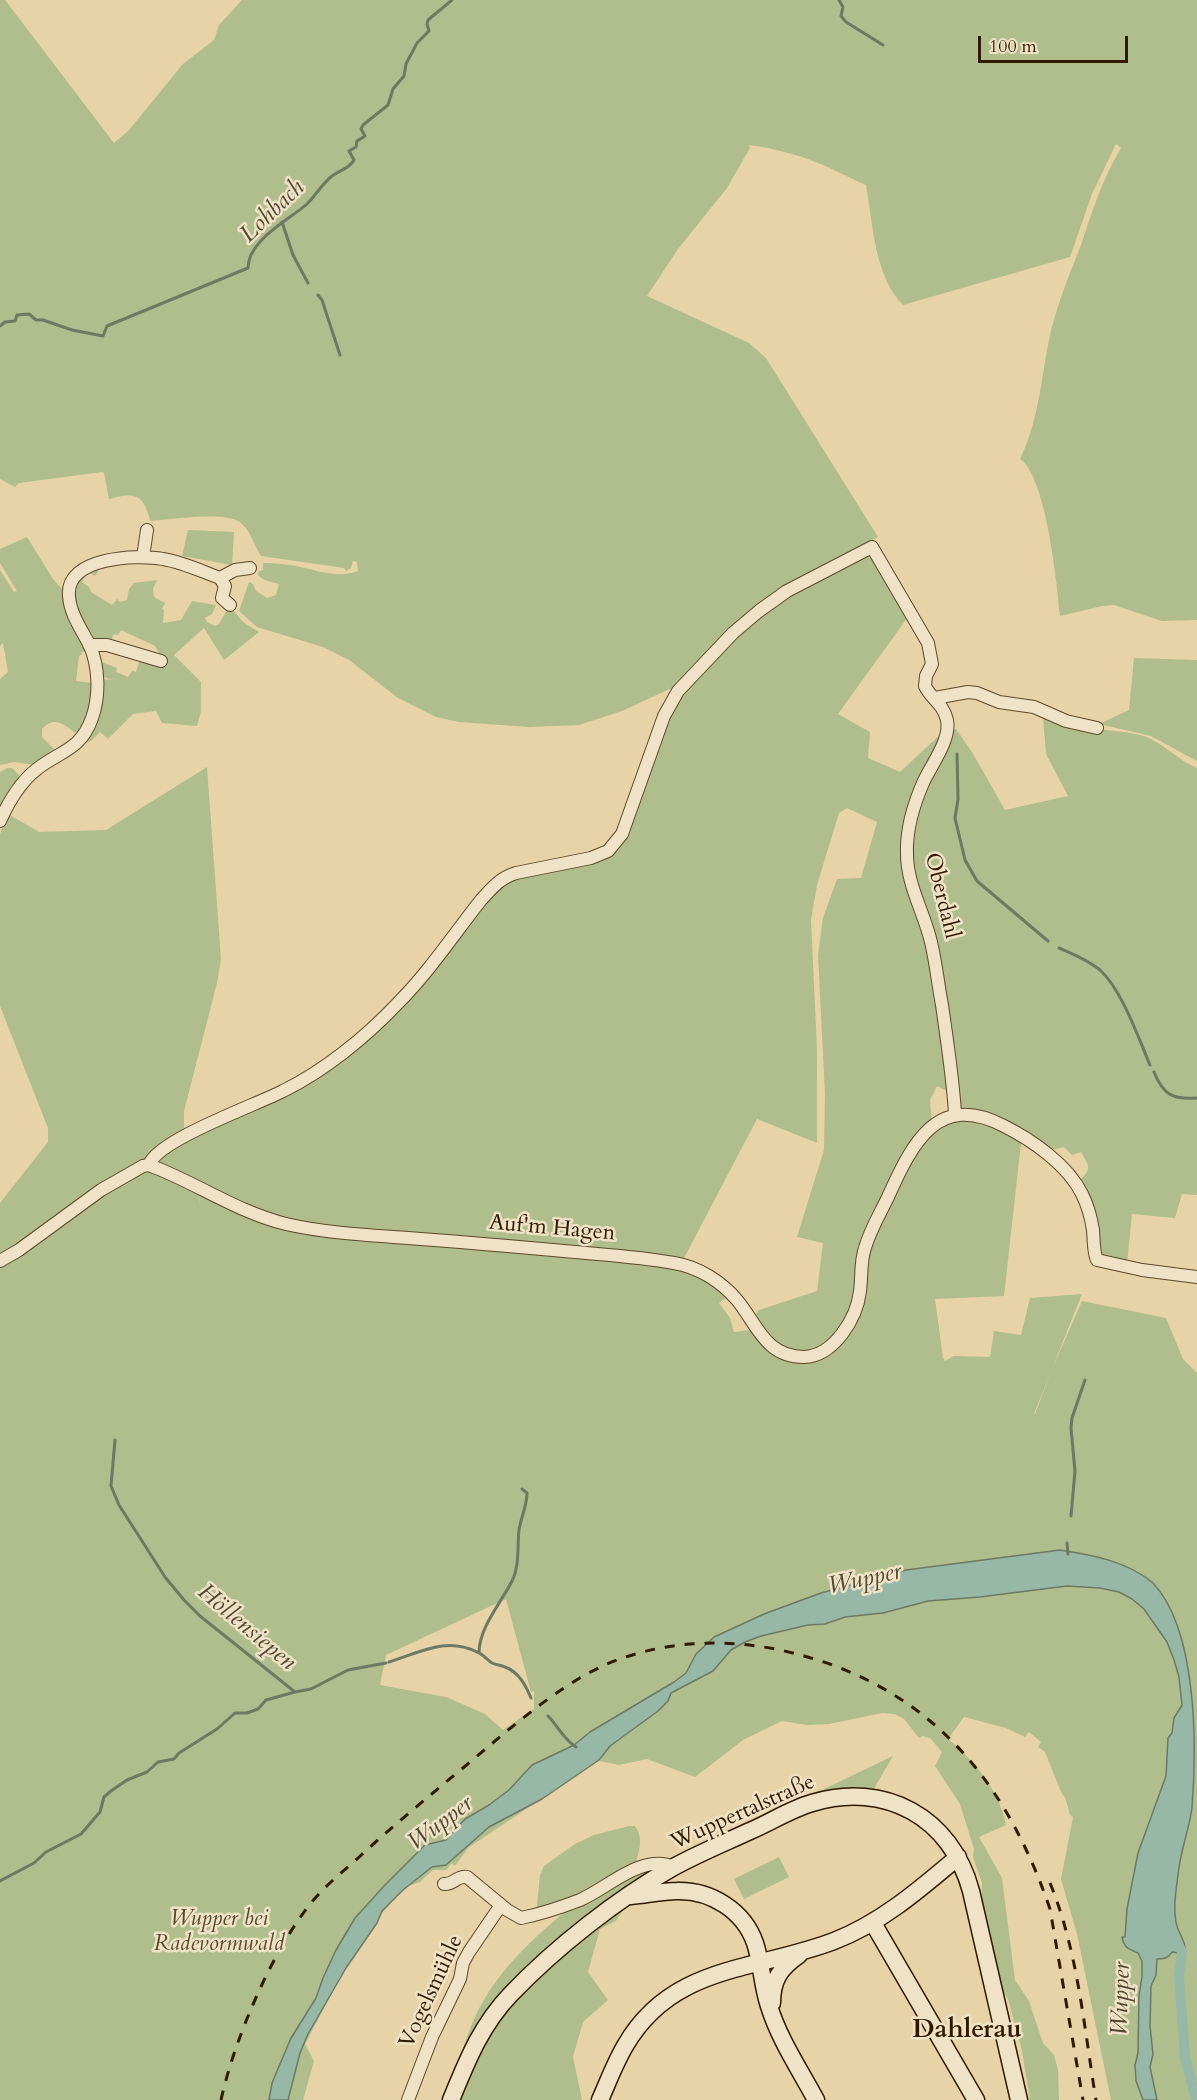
<!DOCTYPE html>
<html>
<head>
<meta charset="utf-8">
<style>
  body { margin:0 }
  #map { position:relative; width:1197px; height:2100px; overflow:hidden; background:#e7d3a7; font-family:Cardo,serif }
  canvas { display:block }
  .scale { position:absolute; left:978px; top:36px; width:150px; height:27px; box-sizing:border-box; border:3px solid #311a00; border-top:0; padding-left:8px; font-size:18px; line-height:21px; white-space:nowrap; color:#311a00; -webkit-text-stroke:4px #efe2c6; paint-order:stroke }
</style>
</head>
<body>
<div id="map">
<canvas width="1197" height="2100"></canvas>
<div class="scale">100 m</div>
</div>
<script>
const ctx = document.querySelector('canvas').getContext('2d');
ctx.lineJoin = 'round';
function paint(path, color) {
  ctx.fillStyle = color;
  ctx.fill(path, 'evenodd');
}
function trace(path, color, width, dash) {
  ctx.strokeStyle = color;
  ctx.lineWidth = width;
  ctx.lineCap = dash ? 'butt' : 'round';
  ctx.setLineDash(dash || []);
  ctx.stroke(path);
}
function write(font, color, halo, rows, align = 'center') {
  ctx.font = font + ' Cardo,serif';
  ctx.lineWidth = 5;
  ctx.setLineDash([]);
  ctx.textBaseline = 'middle';
  ctx.strokeStyle = halo;
  ctx.fillStyle = color;
  for (const [text, x, y, turn = 0] of rows) {
    ctx.save();
    ctx.translate(x, y);
    ctx.rotate((+turn || 0) * Math.PI / 180);
    ctx.textAlign = isNaN(turn) ? turn : align;
    if (halo) ctx.strokeText(text, 0, 0);
    ctx.fillText(text, 0, 0);
    ctx.restore();
  }
}
paint(new Path2D(`
  M0,0H5L114,143L129,130L183,64L214,40L219,25L242,0H1197V620L1162,621L1114,605L1102,606L1060,616C1057,584 1046,476 1020,459C1040,418 1041,375 1051,331C1058,302 1070,273 1081,245C1092,212 1103,177 1121,148L1116,144L1092,194L1070,257L903,305C874,276 873,223 866,185C849,178 834,169 818,163C796,154 772,148 749,145L750,148L727,188L678,249L647,296L749,343L766,358L878,537L764,602L727,631L684,675L676,686L622,711L579,725L529,727L459,722L436,717L398,698L349,660L323,647L257,627L239,611L249,582L253,584L256,591L267,598L276,595L279,584L264,580L258,575L259,571L263,570V563C274,563 285,564 296,566C316,570 338,579 358,571L357,562L353,561L351,568L346,571L344,568L261,556C254,545 251,532 242,524C228,510 170,520 150,521C144,494 134,492 109,499L104,473L102,472L19,483L15,487L0,479Z
  M188,530L234,532L232,565L182,556Z
  M27,537L53,579L65,592L87,651L81,652L82,654L79,656L76,681L92,683C93,702 89,719 77,734C64,725 55,715 42,729V737L57,752L35,765L14,762L0,765V679L8,672L3,643L0,646V570L14,592L17,591L0,563V549Z
  M866,555L873,560L908,617L838,714L870,732L868,758L900,772L943,732C923,781 893,826 905,882C910,905 923,925 928,948L949,1092L937,1086L930,1100L932,1124L901,1163L864,1243L859,1264L858,1284H863L866,1254L869,1244C888,1203 919,1105 977,1119C994,1123 1008,1131 1021,1143L1004,1296L935,1299L943,1358L945,1361L954,1356L990,1357L994,1331L1021,1335L1030,1298L1082,1294L1034,1414H1035L1052,1369L1082,1301L1166,1318L1183,1359L1197,1373V2100H1111L1077,1934L1061,1879L1073,1817L1070,1815L1065,1797L1062,1794L1045,1752L1038,1747L1041,1742L1029,1732L1025,1737L1006,1728L964,1717L948,1739C975,1761 999,1790 1006,1825L979,1837L1002,1878L1015,1980L1029,2001L1043,2043L1054,2055L1058,2070L1059,2100H1030L1022,2051L1008,1999L998,1985L993,1966L981,1907L982,1883L973,1857L974,1849L960,1804L935,1766L942,1752L930,1738L923,1736L919,1738L904,1719L895,1714L882,1713L829,1724L807,1725L782,1721L743,1740L695,1777L647,1759L619,1765L599,1761L605,1753L580,1773L468,1848L455,1866L452,1863L446,1870H433L420,1882L408,1886L393,1900L374,1923L353,1953L305,2044L314,2061L303,2100H0V1267L33,1248L110,1191L184,1140L193,1139L191,1135L310,1080L342,1055L367,1034L412,990L472,911L498,883L505,878L527,872L606,856L617,845L624,832L667,711L681,692L726,641L755,615L776,601L858,557ZM847,808L877,822L861,878L837,879L823,918L818,955L825,1094L824,1150L797,1237L823,1243L817,1291L759,1310L751,1321L750,1330L734,1332L730,1318L719,1303L726,1298L714,1286L702,1278L671,1267L508,1249L386,1241L300,1231L265,1222L235,1210L199,1191L200,1205L197,1182L269,1215L302,1223L386,1233L560,1247L683,1260L757,1119L817,1143V1049L811,920L817,885L839,813ZM506,1599L531,1692L534,1691V1709L532,1710L503,1730L485,1714L446,1697L380,1685L386,1655Z
  M103,564L95,576L88,572L82,582L89,587L91,592L112,605L117,599L120,602L127,600L129,589L134,583L157,580L153,589L154,597L165,603L162,609L164,610L163,623L181,620L192,601L216,605L212,614L205,618L207,622L215,626L219,624L227,610L223,608L227,607L228,604L243,622L259,632L224,660L204,628L174,655L201,682V711L197,726L162,723L156,711L133,714L108,739L100,732L91,741L78,745C92,725 100,706 99,681L103,679L113,680L100,676L99,661L117,668L116,672L128,677L132,671L136,672L140,659H150L163,667L165,664L155,646L121,630L118,635L114,634L110,642L87,637C70,607 59,574 103,564Z
  M1134,658L1197,660V761L1151,736L1099,724L1129,710Z
  M1043,717C1072,732 1108,727 1140,735C1161,740 1177,760 1197,768V1195L1182,1194L1175,1218L1132,1214L1127,1264L1101,1258L1079,1181C1092,1168 1090,1168 1081,1152L1072,1155L1064,1147L1048,1151L961,1108L913,884L912,823L948,731L956,729L972,752L1005,810L1068,796L1046,754Z
  M207,767L221,959L217,983L184,1111V1127L188,1133L0,1261V1203L48,1142V1128L0,1006V834L8,814L39,832L106,830Z
  M7,768H12L21,777L6,795L0,807V772Z
  M893,1756L869,1797L813,1796L820,1791Z
  M629,1826H635C645,1840 638,1856 633,1871L663,1862L627,1896L623,1910L616,1921L600,1929L588,1972L608,2000L583,2022L573,2057L582,2100H449C456,2076 461,2052 470,2029C490,1975 535,1936 578,1901L536,1914L540,1875L544,1866L575,1844L594,1835Z
  M779,1857L789,1877L744,1899L734,1879Z`), '#afbe8c');
const water = new Path2D(`
  M1060,1550C1092,1555 1127,1561 1153,1583C1197,1630 1197,1743 1192,1808C1189,1830 1180,1852 1178,1875C1176,1890 1172,1914 1178,1929C1182,1939 1186,1943 1185,1954L1172,1952C1169,1958 1164,1959 1157,1959L1156,1975L1151,1986L1150,2026L1153,2054L1150,2067L1157,2100H1143L1136,2081L1135,2065L1138,2053L1139,1995L1142,1977V1961L1138,1953C1129,1949 1124,1948 1122,1937H1125L1127,1909L1138,1853L1166,1776L1168,1738L1172,1733L1174,1718L1182,1705L1179,1677L1174,1660L1167,1642L1144,1609L1132,1599L1119,1592L1100,1588L1067,1586L980,1597L928,1601L883,1613L845,1617L825,1624L808,1625L761,1636L745,1642L731,1650L713,1671L671,1693L668,1701L658,1711L610,1746L599,1760L542,1799L489,1827L446,1865L432,1867L403,1890L382,1911L377,1923L346,1968L308,2034L300,2053L288,2100H269L272,2083L291,2038L316,1998L323,1978L336,1950L355,1918L385,1885L425,1845L446,1840L465,1819L489,1805L509,1790L532,1765L574,1745L590,1732L674,1682L686,1673L696,1654L714,1637L764,1614L821,1593L906,1570Z`);
paint(water, '#97b8a6');
trace(water, '#6e7964', 1.5);
trace(new Path2D(`
  M839,0L843,7L841,16L846,22L883,45
  M282,222L293,255L308,283
  M318,295L322,300L340,355
  M0,326L5,322L15,321L17,315L29,314L36,320H43L72,330L103,336L107,326L248,268C248,240 289,220 307,204C316,195 322,184 332,176C340,170 349,169 354,160L349,151L356,147L357,141L365,136L361,129L363,125L388,105L393,89L404,76L406,64L417,43L429,31L427,24L428,20L452,0
  M957,754L958,799L955,818L965,860L977,881L1048,941
  M1059,948C1073,954 1088,960 1100,970C1122,990 1138,1037 1150,1065
  M1154,1072C1163,1094 1172,1100 1197,1098
  M115,1440L111,1486L119,1505L165,1577L184,1600L200,1616L295,1692L311,1689L348,1670L386,1663
  M1071,1516L1075,1471L1071,1428L1072,1418L1085,1380
  M1067,1543L1068,1554
  M479,1652C480,1626 501,1603 512,1581C520,1565 517,1546 519,1530C521,1517 527,1506 527,1493L522,1489
  M389,1662C419,1653 446,1636 477,1652C483,1654 487,1660 492,1663C496,1665 501,1665 505,1667C519,1672 526,1686 531,1698
  M548,1716C558,1726 564,1740 576,1747
  M0,1881L34,1863L46,1852L81,1834L100,1812L104,1797L111,1791L127,1780L147,1772L158,1762L174,1759L179,1753L217,1729L235,1713H247L258,1709L266,1700L295,1692`), '#6e7964', 3);
trace(new Path2D(`
  M1176,1940L1182,1952L1179,1976L1185,2057L1196,2100`), '#97b8a6', 10);
const minor = new Path2D(`
  M143,557L147,530
  M220,578L235,570L250,568
  M89,645H107L161,661
  M935,698L968,692L977,693L999,702L1034,707L1066,721L1097,728
  M0,821C9,801 20,782 37,769C60,751 81,750 92,718C100,696 99,667 90,646C82,630 70,614 69,596C65,557 137,554 163,559C182,562 201,571 220,578L225,586L222,598L230,605
  M149,1165C157,1140 256,1105 283,1091C324,1071 366,1037 398,1003C429,972 454,934 481,900C492,888 500,878 516,873L591,858L608,851L622,834L664,716L678,691L733,633L759,611L787,591L872,547L928,643L932,664L926,676L925,686C931,699 943,703 947,720C951,740 931,765 923,783C913,806 906,829 907,854C907,885 924,912 931,942C936,963 938,984 942,1005C947,1041 953,1078 955,1114
  M0,1261L19,1250L101,1190L143,1166L149,1165C195,1182 237,1212 286,1224C325,1233 368,1235 408,1238C464,1242 520,1247 575,1252C608,1255 641,1257 674,1263C698,1267 721,1281 737,1300C757,1324 765,1357 804,1357C834,1356 857,1318 860,1291C862,1277 860,1262 865,1248C870,1230 880,1214 888,1197C912,1144 937,1091 1004,1126C1032,1140 1068,1165 1082,1194C1088,1206 1091,1217 1093,1230C1094,1240 1093,1251 1097,1260L1142,1270L1197,1277
  M444,1884C454,1885 457,1875 467,1877L507,1910L521,1918C541,1914 562,1907 580,1900C608,1888 642,1853 674,1867
  M408,2100L432,2037L460,1979L463,1963L469,1952L501,1905`);
const secondary = new Path2D(`
  M631,1896C646,1895 661,1891 677,1891C711,1890 744,1911 755,1943C762,1964 762,1986 769,2006C779,2039 800,2070 816,2100
  M873,1923L976,2100
  M772,2003C772,1980 780,1968 799,1955
  M451,2100C467,2061 481,2025 511,1994C555,1948 617,1899 672,1868C697,1854 724,1843 750,1831C771,1822 791,1809 812,1803C885,1781 951,1817 971,1891L1019,2100
  M600,2100C608,2082 615,2063 625,2046C672,1964 756,1971 834,1941C881,1923 920,1889 958,1857`);
trace(minor, '#5e482a', 14);
trace(secondary, '#311a00', 19);
trace(minor, '#efe2c6', 12);
trace(secondary, '#efe2c6', 16);
trace(new Path2D(`
  M1050,1883C1078,1951 1084,2028 1096,2100
  M221,2100C234,2040 272,1951 311,1903C325,1886 341,1873 357,1859C386,1832 416,1807 446,1782C494,1743 552,1688 607,1664C662,1641 722,1638 780,1650C923,1681 1004,1774 1050,1909L1083,2100`), '#311a00', 3, [10, 10]);
write('22px', '#311a00', '#efe2c6', [
  ["Oberdahl",941,896,76],
  ["Auf'm Hagen",552,1229,5],
  ["Wuppertalstraße",743,1813,-24],
  ["Vogelsmühle",432,1992,-65]
]);
write('italic 22px', '#574b2a', '#efe2c6', [
  ["Wupper bei",219,1920],
  ["Radevormwald",219,1945]
]);
write('italic 24px', '#504932', '#efe2c6', [
  ["Lohbach",273,212,-44],
  ["Wupper",865,1580,-12],
  ["Höllensiepen",246,1628,40],
  ["Wupper",441,1824,-37],
  ["Wupper",1122,1999,-88]
]);
write('bold 26px', '#311a00', '#efe2c6', [
  ["Dahlerau",967,2031]
]);
</script>
</body>
</html>
